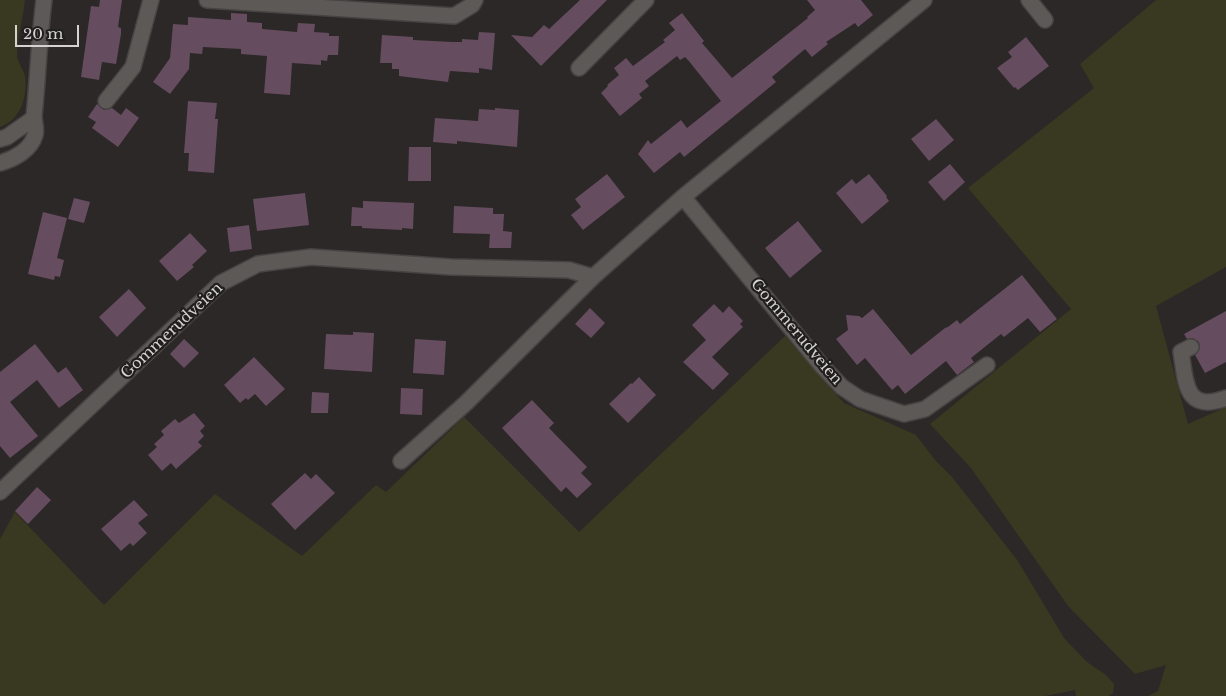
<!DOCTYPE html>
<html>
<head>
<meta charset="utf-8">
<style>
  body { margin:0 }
  #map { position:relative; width:1226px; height:696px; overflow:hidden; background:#2b2827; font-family:"Libre Baskerville",serif }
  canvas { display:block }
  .scale { position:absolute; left:15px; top:25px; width:64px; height:22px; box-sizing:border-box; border:2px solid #d4d3d2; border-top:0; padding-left:6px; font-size:15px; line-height:18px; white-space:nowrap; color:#d4d3d2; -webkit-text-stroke:4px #211f1d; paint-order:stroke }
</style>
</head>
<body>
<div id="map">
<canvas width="1226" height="696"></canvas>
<div class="scale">20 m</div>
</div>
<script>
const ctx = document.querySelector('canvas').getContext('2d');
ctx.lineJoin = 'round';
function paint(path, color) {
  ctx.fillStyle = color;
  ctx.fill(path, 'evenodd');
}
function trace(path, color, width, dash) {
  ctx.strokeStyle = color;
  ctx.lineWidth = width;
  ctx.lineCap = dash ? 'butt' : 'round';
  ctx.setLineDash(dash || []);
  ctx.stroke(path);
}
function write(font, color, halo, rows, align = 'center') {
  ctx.font = font + ' "Libre Baskerville",serif';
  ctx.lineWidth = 4.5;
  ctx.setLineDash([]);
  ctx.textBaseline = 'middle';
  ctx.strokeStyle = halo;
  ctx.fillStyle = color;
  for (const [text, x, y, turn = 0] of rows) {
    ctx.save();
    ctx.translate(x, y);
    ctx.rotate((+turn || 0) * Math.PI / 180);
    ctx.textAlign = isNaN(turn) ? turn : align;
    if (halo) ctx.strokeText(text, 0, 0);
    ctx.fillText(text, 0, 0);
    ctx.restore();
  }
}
paint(new Path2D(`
  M0,0H25C23,18 18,36 17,54C17,62 23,68 25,76C28,96 21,120 0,127Z
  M1156,0H1226V267L1156,306L1188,424L1226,407V696H1148L1158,691L1166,665L1135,674L1068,606L971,468L930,424L1071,309L968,188L1094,88L1080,64Z
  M785,336L844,403L916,435L935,460L952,477L1018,561L1064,638L1087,662L1106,675L1114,684L1113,693L1109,696H1076L1075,690L1045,696H0V539L15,512L104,605L215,494L302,556L376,485L386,492L464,417L579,532Z`), '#383920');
paint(new Path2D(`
  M100,0H122L118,27L121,28V34L116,64L102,62L99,80L81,77L91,6L99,7Z
  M580,0H607L541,66L511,35L532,37L544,25L549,29Z
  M807,0H861L873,15L858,27L855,23L826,42L828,44L812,57L805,49L772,77L776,82L748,105L684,157L680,152L654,173L638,154L648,140L651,144L681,120L687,128L721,101L688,60L685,57L680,60L677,56L645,81L649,86L639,94L642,98L620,116L601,93L608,86L607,85L619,75L614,68L626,58L633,66L665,42L663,40L675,30L669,23L682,13L704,41L702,43L732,78L808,18L807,17L815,10Z
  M231,13L247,14V22L262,23V29L297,32L298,23L315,24L314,32L329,33V36H339L338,55H328L327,61L321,60V65L292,63L290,95L264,93L267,56L241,54V49L203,47L202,54L190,53L189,69L170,94L153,82L170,58L173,24L188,25V17L231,20Z
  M479,32L495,33L492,70L479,68V73L450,71L448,82L399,76V69H392V63H380L382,35L413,37V40L453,42H462V39L478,40Z
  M1026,37L1049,66L1018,90L1015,87L1014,88L997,68L1012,57L1008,52Z
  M188,101L217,103L215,119H218L214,173L188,171L189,153H184Z
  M97,104L104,110L112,108L121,115L126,108L139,118L118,147L92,128L96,122L88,117Z
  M495,108L519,110L517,147L457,141V144L433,142L435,118L478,121L479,109L495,110Z
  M936,119L954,140L929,161L911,139Z
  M409,147H431V181H408Z
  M950,164L965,182L944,201L928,182Z
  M607,174L625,197L583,230L571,215L581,207L575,199Z
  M869,174L887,196L886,197L889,201L862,224L836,193L852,179L856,184Z
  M305,193L309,225L257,231L253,199Z
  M74,198L90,202L84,223L68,219Z
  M363,201L414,203L413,229L402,228V230L362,228V226H351L352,207L363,208Z
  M454,206L493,208V214H504L503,231L512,232L511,248H489L490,234L453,233Z
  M43,212L67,218L57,258L64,260L60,277L55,276L54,280L28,274Z
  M798,221L822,251L790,278L765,248Z
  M249,225L252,249L230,252L227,228Z
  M190,233L207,251L192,265L194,267L177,281L159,261Z
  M1022,275L1057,319L1040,332L1028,318L1004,337L1001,334L971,358L974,362L957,375L946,361L905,394L898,385L892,390L865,358L857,365L836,339L848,330L846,315L859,316L862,318L873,309L911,355L945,328L948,327L957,320L960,324Z
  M129,289L146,308L117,337L99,317Z
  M714,304L723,313L729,306L743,321L740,324L743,327L712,357L729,374L713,390L683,362L706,340L692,325Z
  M590,308L605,323L591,338L575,324Z
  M1226,311V362L1205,373L1195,355L1200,348L1199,342L1192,338L1187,339L1184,334Z
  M353,332L374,333L372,372L324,369L326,334L353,335Z
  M184,339L199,353L184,368L170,354Z
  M415,339L446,341L444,375L413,373Z
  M35,344L58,373L66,367L83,390L59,408L37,380L10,402L38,436L10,458L0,446V372Z
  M254,357L285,389L266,406L255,394L248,400L246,398L240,403L224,385Z
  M639,377L656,395L628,423L609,404L631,383L632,384Z
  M401,388L423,389L422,415L400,414Z
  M312,392L329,393L328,413H311Z
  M532,400L554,423L549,428L587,467L581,473L592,484L577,498L566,487L561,492L502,428Z
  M194,413L205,426L200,431L204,436L198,442L202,446L176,469L171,463L162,471L148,455L157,447L154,444L164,435L161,431L175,419L179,423Z
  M305,473L311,479L316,474L335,493L295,530L271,504Z
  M37,487L51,500L28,524L15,511Z
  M134,500L148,515L138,523L147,533L133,546L130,543L121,551L101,529Z`), '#664c5f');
const minor = new Path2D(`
  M207,0L454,16L472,5L475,0
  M1029,0L1045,20
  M579,68L646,0
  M106,101L133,67L151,0
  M0,139L7,137L34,118
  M0,163C14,159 31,150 35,135C37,130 34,122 34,116C38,78 39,39 44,0
  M683,197L822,366L842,387L860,399L904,414L925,409L987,365
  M1191,347L1181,352C1186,383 1185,413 1226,398
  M401,461L466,403L593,277L683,197L924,0
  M0,492L221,283L258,264L311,257L451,267L569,270L593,277`);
trace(minor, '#464342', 18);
trace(minor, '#5c5957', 15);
write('15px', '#d4d3d2', '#211f1d', [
  ["Gommerudveien",172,331,-43],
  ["Gommerudveien",796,332,50]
]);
</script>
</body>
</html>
